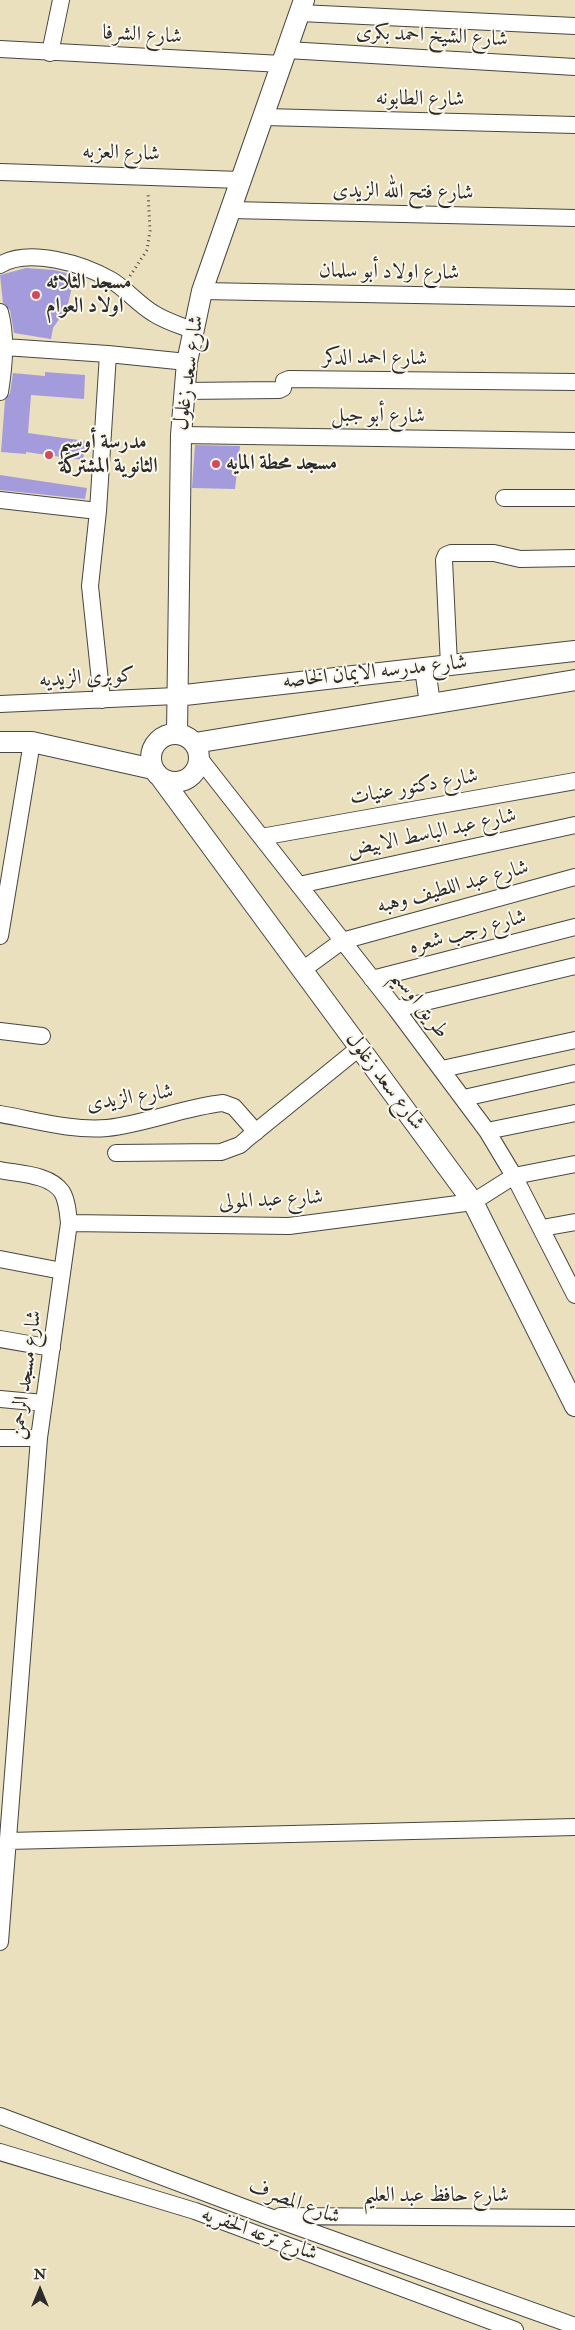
<!DOCTYPE html>
<html>
<head>
<meta charset="utf-8">
<style>
  body { margin:0 }
  #map { position:relative; width:575px; height:2330px; overflow:hidden; background:#ebe0bd; font-family:"IM FELL Double Pica",serif }
  canvas { display:block }
  .north { position:absolute; left:15px; top:2265px; width:50px; height:50px; -webkit-text-stroke:4px #fbf7ec; paint-order:stroke; rotate:0deg; font-size:14px; font-weight:700; line-height:20px; text-align:center; color:#2b2b2b }
  .north::after { content:''; display:block; margin:auto; width:18px; height:22px; background:#2b2b2b; clip-path:polygon(50% 0,100% 100%,50% 72%,0 100%) }
</style>
</head>
<body>
<div id="map">
<canvas width="575" height="2330"></canvas>
<div class="north">N</div>
</div>
<script>
const ctx = document.querySelector('canvas').getContext('2d');
ctx.lineJoin = 'round';
function paint(path, color) {
  ctx.fillStyle = color;
  ctx.fill(path, 'evenodd');
}
function trace(path, color, width, dash) {
  ctx.strokeStyle = color;
  ctx.lineWidth = width;
  ctx.lineCap = dash ? 'butt' : 'round';
  ctx.setLineDash(dash || []);
  ctx.stroke(path);
}
function write(font, color, halo, rows, align = 'center') {
  ctx.font = font + ' "IM FELL Double Pica",Amiri,serif';
  ctx.lineWidth = 4;
  ctx.setLineDash([]);
  ctx.textBaseline = 'middle';
  ctx.strokeStyle = halo;
  ctx.fillStyle = color;
  for (const [text, x, y, turn = 0] of rows) {
    ctx.save();
    ctx.translate(x, y);
    ctx.rotate((+turn || 0) * Math.PI / 180);
    ctx.textAlign = isNaN(turn) ? turn : align;
    if (halo) ctx.strokeText(text, 0, 0);
    ctx.fillText(text, 0, 0);
    ctx.restore();
  }
}
paint(new Path2D(`
  M26,268L54,270L75,275L67,308L53,328L51,339L14,333L10,310L3,303L0,275Z
  M45,372L85,375L84,399L31,395L28,433L86,441L83,460L26,452V454L1,452L5,400L10,393L13,373L45,376Z
  M195,445L240,446L235,489L192,488Z
  M0,475L87,488L85,499L0,490Z`), '#a49bdd');
const minor = new Path2D(`
  M300,13L575,26
  M0,49L282,64
  M287,50L575,67
  M50,53L61,0
  M264,117L575,125
  M0,172L241,180
  M231,210L575,218
  M0,265C28,247 84,264 111,280C126,289 138,304 153,313C165,321 179,325 192,330
  M202,291L575,298
  M0,312C7,338 4,366 0,392
  M4,347L108,354L187,362
  M183,391L279,390L283,388L284,381L289,379L575,382
  M181,435L575,441
  M504,498H575
  M0,500L98,511
  M449,665L444,560L446,555L451,553H494L520,559L575,558
  M102,700L90,586L98,511L108,354
  M0,704L176,696
  M200,759L396,1009L487,1131L514,1176L575,1295
  M261,837L575,781
  M299,885L575,825
  M0,936L32,742
  M301,971L342,941L575,877
  M372,979L575,927
  M396,1009L575,966
  M0,1031L42,1036
  M442,1069L575,1040
  M464,1098L575,1073
  M0,1114C35,1120 71,1131 107,1128C146,1124 184,1107 223,1103L234,1107L256,1132
  M487,1131L575,1113
  M116,1153L221,1152L240,1145L248,1138L359,1048
  M0,1170C19,1174 50,1174 62,1192C67,1200 68,1213 69,1223L39,1438L0,1942
  M69,1223L289,1226L473,1202L514,1176L575,1164
  M542,1228L575,1222
  M0,1259L62,1271
  M0,1339L52,1348
  M0,1399L44,1403
  M0,1438H39
  M8,1841L575,1827
  M0,2116L267,2216L575,2326
  M0,2152L195,2211L515,2330
  M280,2216L575,2218`);
const tertiary = new Path2D(`
  M425,668L430,704
  M176,696L575,651
  M177,733L181,435L187,362L202,291L304,0
  M151 758a24 24 0 1 1 48 0a24 24 0 1 1-48 0Z
  M0,742H32L153,769
  M195,743L575,680
  M161,778L473,1202L575,1406`);
trace(minor, '#484641', 18);
trace(tertiary, '#484641', 22);
trace(new Path2D(`
  M130,276L147,250L150,231L148,192`), '#484641', 3, [1, 4]);
trace(minor, '#fff', 16);
trace(tertiary, '#fff', 20);
for (const [x, y, r, color] of [
  [36,295,5,"#d1495b"],
  [49,455,5,"#d1495b"],
  [216,464,5,"#d1495b"]
]) {
  const dot = new Path2D();
  dot.arc(x, y, r, 0, 2 * Math.PI);
  ctx.fillStyle = color;
  ctx.fill(dot);
  trace(dot, '#fbf7ec', 2);
}
write('21px', '#2b2b2b', '#fbf7ec', [
  ["شارع الشرفا",142,36,3],
  ["شارع الشيخ احمد بكرى",432,37,3],
  ["شارع الطابونه",420,100,1],
  ["شارع العزبه",121,154,2],
  ["شارع فتح الله الزيدى",403,193,1],
  ["شارع اولاد أبو سلمان",389,273,1],
  ["شارع احمد الدكر",375,359,1],
  ["شارع سعد زغلول",190,373,-82],
  ["شارع أبو جبل",378,417,1],
  ["شارع مدرسه الايمان الخاصه",375,673,-6],
  ["كوبرى الزيديه",87,679,-3],
  ["شارع دكتور عنيات",414,788,-10],
  ["شارع عبد الباسط الابيض",432,834,-12],
  ["شارع عبد اللطيف وهبه",453,888,-15],
  ["شارع رجب شعره",468,933,-15],
  ["طريق اوسيم",419,1005,52],
  ["شارع سعد زغلول",384,1082,53],
  ["شارع الزيدى",130,1099,-9],
  ["شارع عبد المولى",271,1201,-3],
  ["شارع مسجد الرحمن",27,1375,-82],
  ["شارع حافظ عبد العليم",436,2196],
  ["شارع المصرف",294,2203,20],
  ["شارع ترعه الحفريه",259,2235,20]
]);
write('bold 21px', '#2b2b2b', '#fbf7ec', [
  ["مسجد الثلاثه",46,283],
  ["اولاد العوام",46,307],
  ["مدرسة أوسيم",59,443],
  ["الثانوية المشتركة",59,467],
  ["مسجد محطة المايه",226,464]
], 'left');
</script>
</body>
</html>
